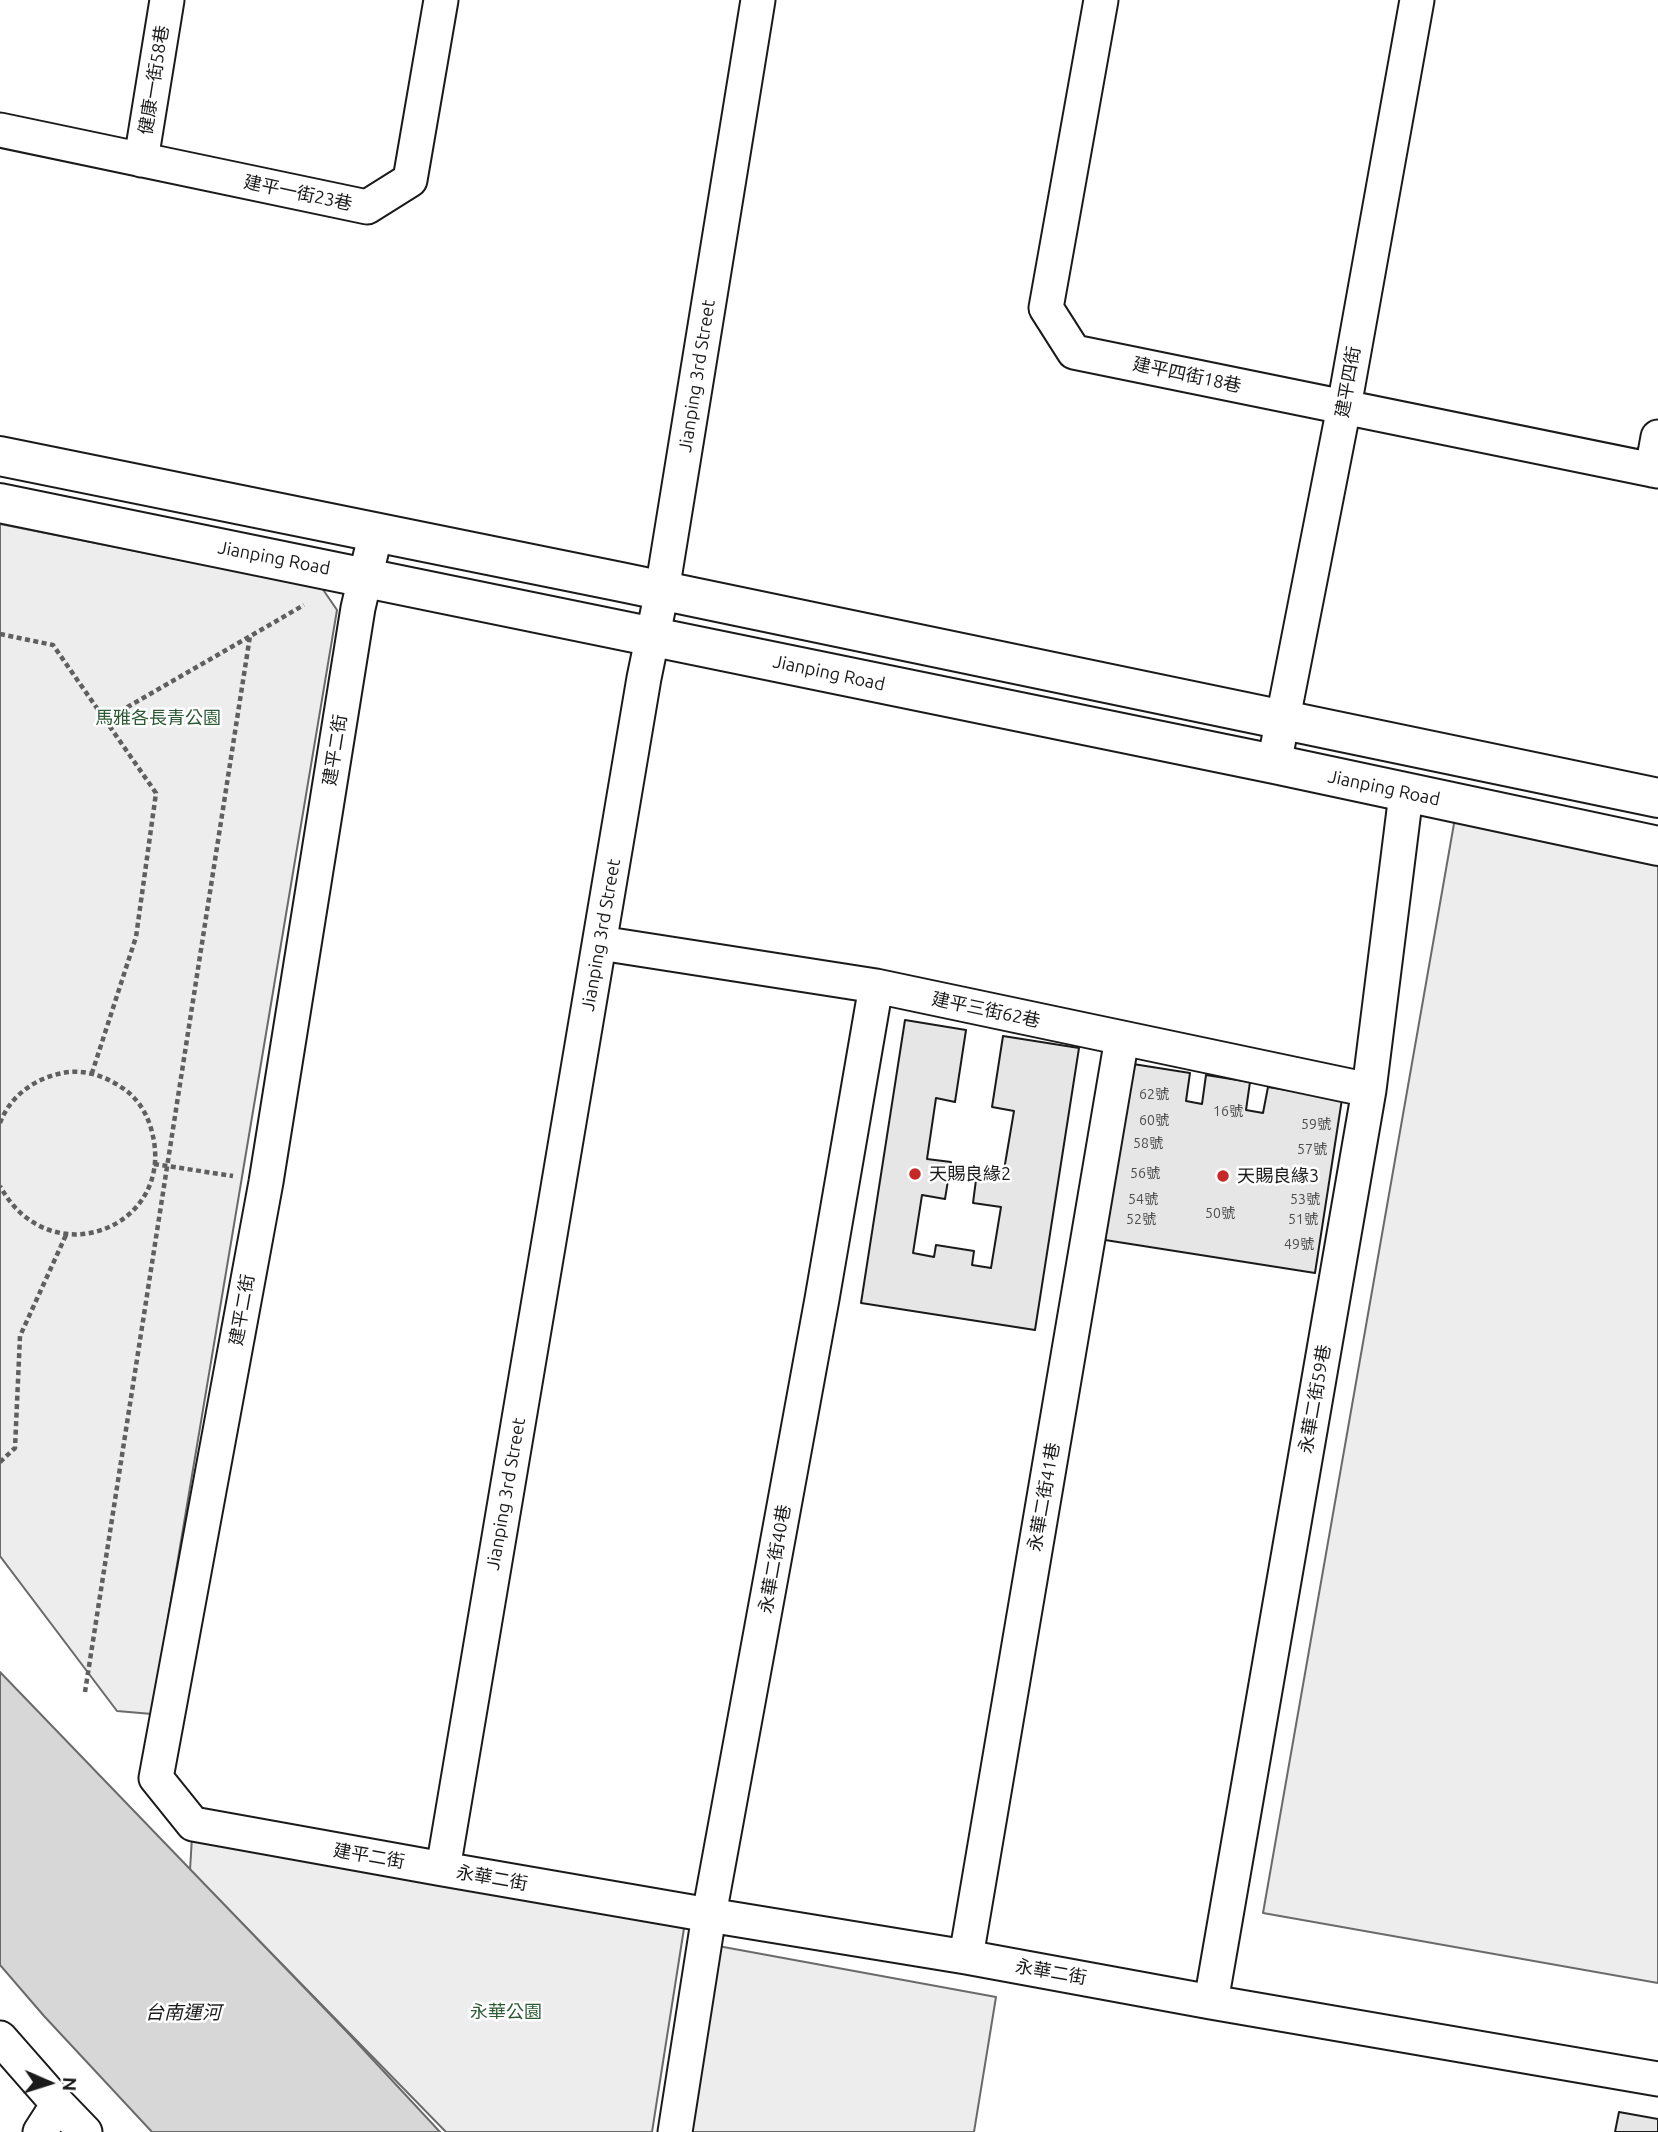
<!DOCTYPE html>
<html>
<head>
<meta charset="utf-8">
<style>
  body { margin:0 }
  #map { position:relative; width:1658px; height:2132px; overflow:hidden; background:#fff; font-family:Ubuntu,sans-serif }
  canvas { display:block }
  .north { position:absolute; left:14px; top:2048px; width:70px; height:70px; -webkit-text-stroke:5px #fff; paint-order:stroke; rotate:93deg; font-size:19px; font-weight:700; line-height:28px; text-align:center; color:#1a1a1a }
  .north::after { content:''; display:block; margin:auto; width:24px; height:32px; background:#1a1a1a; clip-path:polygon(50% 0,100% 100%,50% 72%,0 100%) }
</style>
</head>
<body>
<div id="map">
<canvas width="1658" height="2132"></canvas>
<div class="north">N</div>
</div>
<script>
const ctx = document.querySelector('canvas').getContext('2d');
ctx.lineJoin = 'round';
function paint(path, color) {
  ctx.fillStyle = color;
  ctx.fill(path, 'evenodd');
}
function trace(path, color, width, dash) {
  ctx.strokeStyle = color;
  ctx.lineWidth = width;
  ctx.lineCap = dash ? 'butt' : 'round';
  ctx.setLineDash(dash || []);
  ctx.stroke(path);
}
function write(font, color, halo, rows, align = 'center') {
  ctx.font = font + ' Ubuntu,"Noto Sans TC",sans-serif';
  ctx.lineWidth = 5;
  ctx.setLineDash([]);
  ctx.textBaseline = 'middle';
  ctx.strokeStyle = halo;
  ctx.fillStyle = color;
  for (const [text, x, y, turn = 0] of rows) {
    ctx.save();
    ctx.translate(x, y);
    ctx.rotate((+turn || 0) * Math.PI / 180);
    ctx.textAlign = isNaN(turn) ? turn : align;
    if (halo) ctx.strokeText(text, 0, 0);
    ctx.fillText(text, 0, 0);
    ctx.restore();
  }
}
const built = new Path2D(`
  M0,524L322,588L337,610L152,1714L117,1711L0,1556Z
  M1459,795L1658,831V1983L1263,1913Z
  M192,1837L685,1922L652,2132H446L190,1870Z
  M718,1946L996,1997L974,2132H688Z`);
paint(built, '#ededed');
trace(built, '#6a6a6a', 2);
const water = new Path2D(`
  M0,1672L348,2033L440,2132H152L44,2016L0,1965Z`);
paint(water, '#d7d7d7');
trace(water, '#6a6a6a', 2);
const building = new Path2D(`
  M905,1020L966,1030L955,1102L936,1098L927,1159L951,1162L945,1199L922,1195L913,1253L934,1257L936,1245L974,1251L972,1265L991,1268L1001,1207L973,1203L977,1172L1003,1176L1014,1111L992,1107L1003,1036L1079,1048L1035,1330L861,1303Z
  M1133,1064L1190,1073L1186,1101L1202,1104L1206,1075L1250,1082L1246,1110L1263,1113L1268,1087L1342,1099L1315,1273L1105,1240Z
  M1619,2112L1658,2119V2132H1615Z`);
paint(building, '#e6e6e6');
trace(building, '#1a1a1a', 2);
const street = new Path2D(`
  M1101,0L1046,308L1074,352L1658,471
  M0,130L367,207L410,180L441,0
  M141,160L167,0
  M1652,470L1658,437
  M376,532L358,608L266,1182L156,1778L193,1824L443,1869L709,1915L966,1957L1211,2002L1658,2079
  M1274,764L1344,407L1417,0
  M600,943L876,986L1369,1090
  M443,1869L644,678L662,591L758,0
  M966,1957L1122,1038
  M1211,2002L1369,1090L1406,794
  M0,2038L58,2104L85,2132
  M40,2132L58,2104
  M675,2132L709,1915L822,1299L876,986`);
const secondary = new Path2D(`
  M0,456L621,582L1658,798
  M0,503L1274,764L1658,846`);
trace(street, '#1a1a1a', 37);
trace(secondary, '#1a1a1a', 42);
trace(new Path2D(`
  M0,634L53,645L156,793L136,937L92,1073
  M105,720L304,605
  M0,1123C10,1096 35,1078 63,1073C86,1068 110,1078 128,1092C140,1102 148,1116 152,1132C177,1227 50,1278 0,1186
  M154,1164L233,1176
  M0,1462L15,1448L20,1336L66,1235
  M85,1692L250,636`), '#5f5f5f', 4.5, [5, 3.5]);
trace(street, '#fff', 33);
trace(secondary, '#fff', 38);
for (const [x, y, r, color] of [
  [915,1174,7,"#c62828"],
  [1223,1176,7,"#c62828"]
]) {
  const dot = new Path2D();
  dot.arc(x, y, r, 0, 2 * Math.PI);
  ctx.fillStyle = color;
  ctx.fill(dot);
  trace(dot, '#fff', 2.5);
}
write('14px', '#4d4d4d', null, [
  ["62號",1154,1094],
  ["16號",1228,1111],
  ["60號",1154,1120],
  ["59號",1316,1124],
  ["58號",1148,1143],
  ["57號",1312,1149],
  ["56號",1145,1173],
  ["54號",1143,1199],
  ["53號",1305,1199],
  ["50號",1220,1213],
  ["52號",1141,1219],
  ["51號",1303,1219],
  ["49號",1299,1244]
]);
write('18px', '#1a1a1a', '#fff', [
  ["健康一街58巷",154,80,-81],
  ["建平一街23巷",298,193,12],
  ["建平四街18巷",1187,375,12],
  ["Jianping 3rd Street",697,376,-81],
  ["建平四街",1348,382,-80],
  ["Jianping Road",274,558,11],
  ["Jianping Road",829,673,12],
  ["建平二街",335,750,-81],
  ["Jianping Road",1384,788,12],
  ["Jianping 3rd Street",601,935,-80],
  ["建平三街62巷",986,1010,12],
  ["建平二街",242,1310,-80],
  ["永華二街59巷",1315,1399,-80],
  ["Jianping 3rd Street",506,1494,-80],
  ["永華二街41巷",1044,1497,-80],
  ["永華二街40巷",775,1559,-80],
  ["建平二街",369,1856,10],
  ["永華二街",492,1878,10],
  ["永華二街",1051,1972,10]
]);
write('18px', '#2b5a34', '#fff', [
  ["馬雅各長青公園",158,718],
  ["永華公園",506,2012]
]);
write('18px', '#1a1a1a', '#fff', [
  ["天賜良緣2",929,1174],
  ["天賜良緣3",1237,1176]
], 'left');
write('italic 19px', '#1a1a1a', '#fff', [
  ["台南運河",183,2013]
]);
</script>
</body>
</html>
